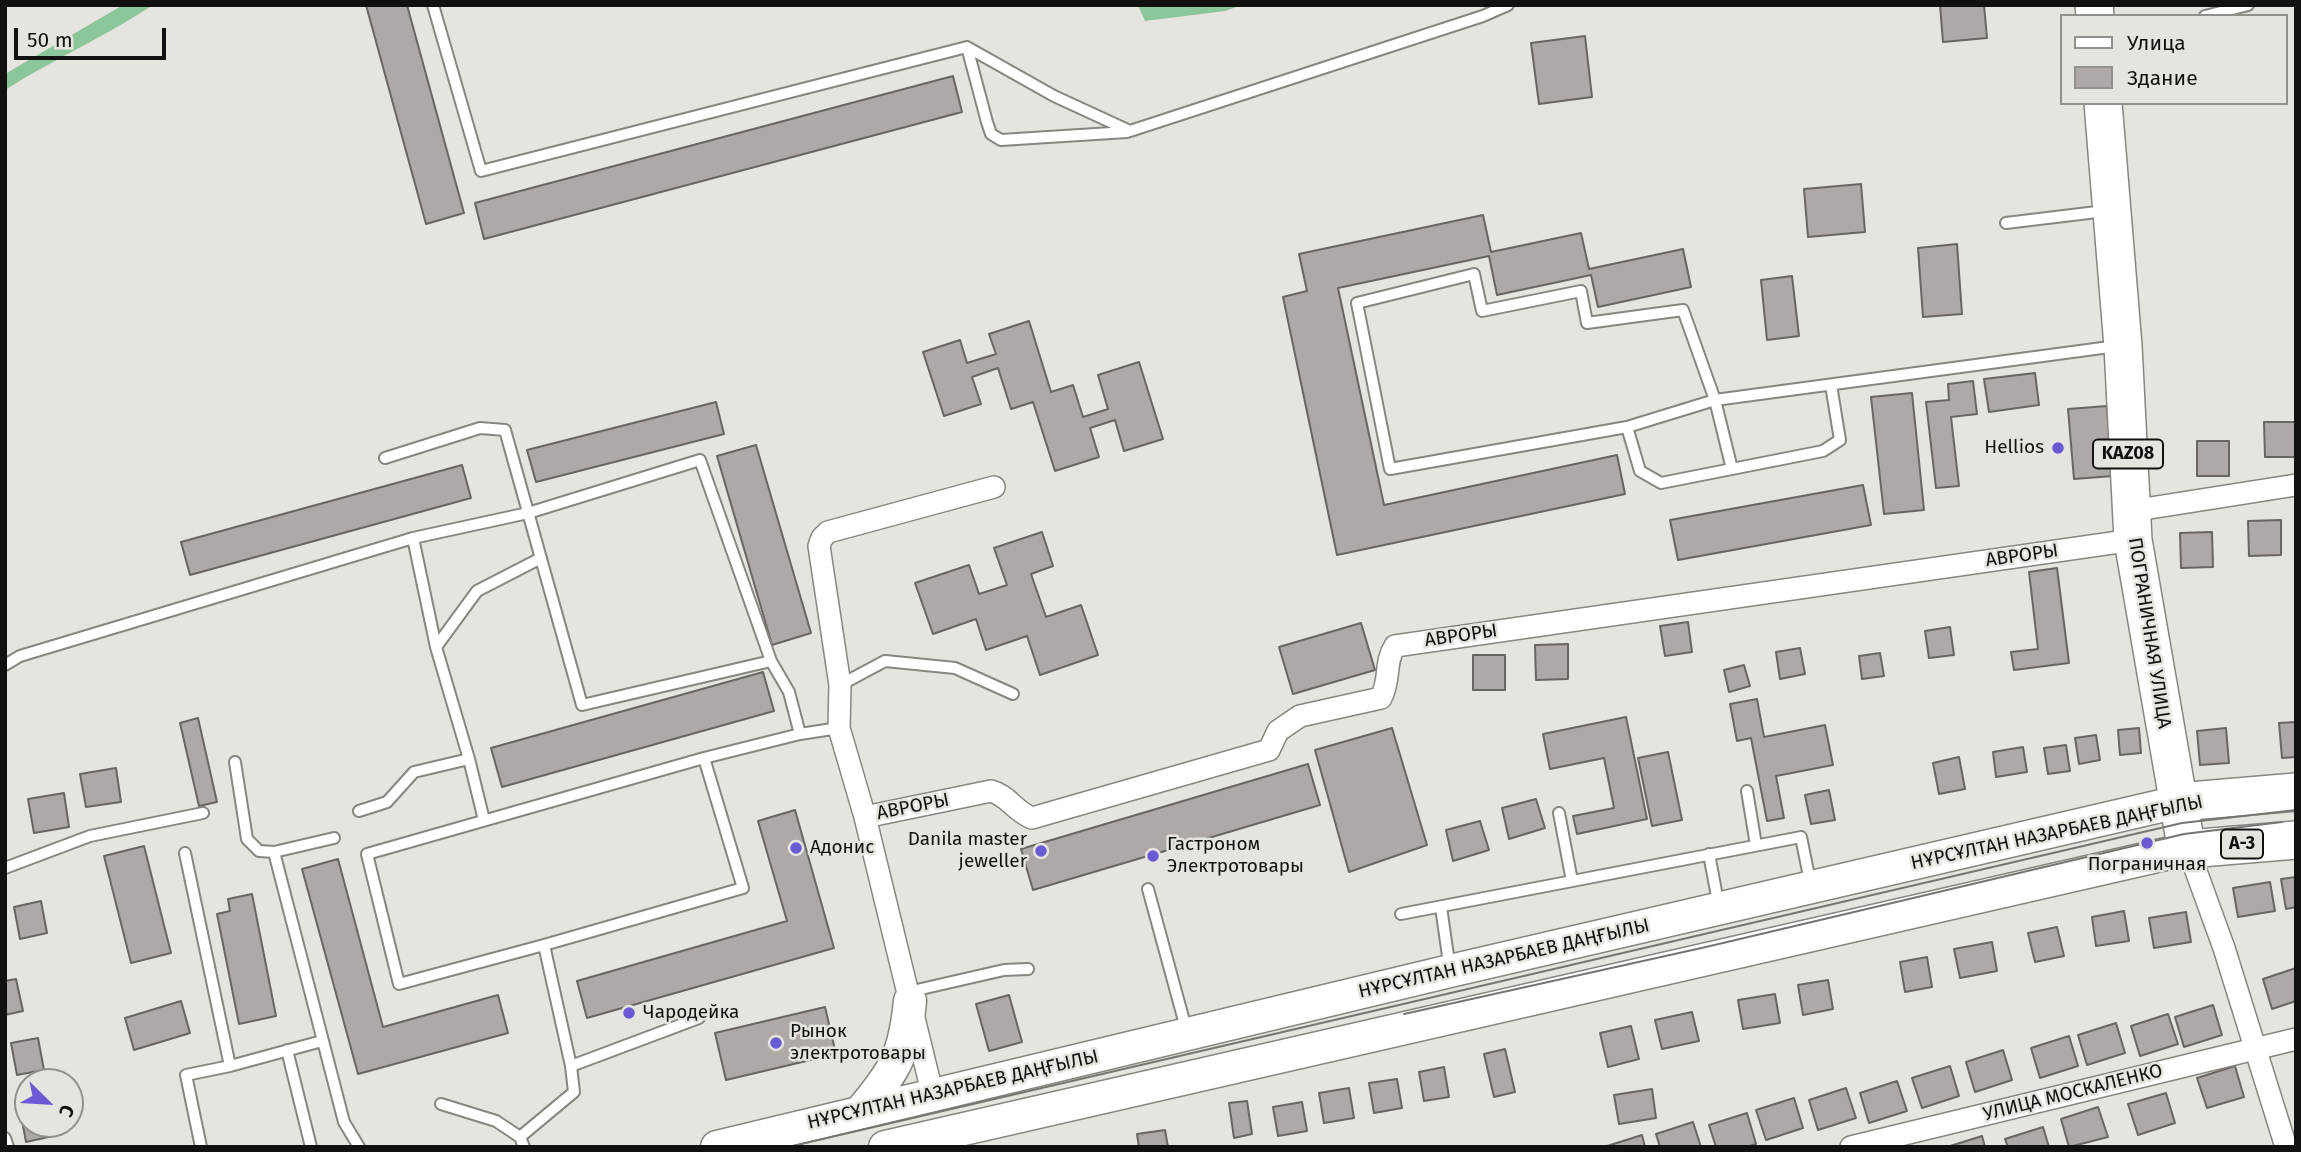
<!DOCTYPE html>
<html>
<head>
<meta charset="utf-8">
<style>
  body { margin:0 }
  #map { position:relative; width:2301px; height:1152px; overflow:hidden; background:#e6e4df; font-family:"Fira Sans",sans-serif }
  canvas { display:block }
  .frame { position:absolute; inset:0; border:7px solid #11110f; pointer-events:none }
  .legend { position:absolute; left:2060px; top:14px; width:228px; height:91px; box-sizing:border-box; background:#e6e4df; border:2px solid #91908c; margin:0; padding:9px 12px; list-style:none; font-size:21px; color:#11110f }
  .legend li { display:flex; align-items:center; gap:14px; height:35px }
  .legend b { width:35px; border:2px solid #91908c }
  .north { position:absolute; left:14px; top:1068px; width:70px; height:70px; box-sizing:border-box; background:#e6e4df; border:2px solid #91908c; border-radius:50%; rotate:114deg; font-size:19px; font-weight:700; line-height:28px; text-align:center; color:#11110f }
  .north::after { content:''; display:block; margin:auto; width:24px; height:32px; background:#6a5ad4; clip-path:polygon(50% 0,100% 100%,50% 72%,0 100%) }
  .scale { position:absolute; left:14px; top:28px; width:152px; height:32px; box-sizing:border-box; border:4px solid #11110f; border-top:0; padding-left:9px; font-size:21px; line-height:24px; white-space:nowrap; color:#11110f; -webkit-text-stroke:5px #e6e4df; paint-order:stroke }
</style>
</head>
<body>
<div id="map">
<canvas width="2301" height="1152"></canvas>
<div class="frame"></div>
<ul class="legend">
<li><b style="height:9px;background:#fff"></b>Улица</li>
<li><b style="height:19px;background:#aea9a7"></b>Здание</li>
</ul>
<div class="north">С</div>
<div class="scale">50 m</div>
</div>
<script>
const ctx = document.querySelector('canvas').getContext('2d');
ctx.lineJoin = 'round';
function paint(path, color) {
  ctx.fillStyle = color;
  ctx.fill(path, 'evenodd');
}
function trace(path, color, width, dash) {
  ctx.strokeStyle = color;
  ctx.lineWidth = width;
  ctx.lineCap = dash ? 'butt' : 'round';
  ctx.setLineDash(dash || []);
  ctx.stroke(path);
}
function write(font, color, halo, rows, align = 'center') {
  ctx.font = font + ' "Fira Sans",sans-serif';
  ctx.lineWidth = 5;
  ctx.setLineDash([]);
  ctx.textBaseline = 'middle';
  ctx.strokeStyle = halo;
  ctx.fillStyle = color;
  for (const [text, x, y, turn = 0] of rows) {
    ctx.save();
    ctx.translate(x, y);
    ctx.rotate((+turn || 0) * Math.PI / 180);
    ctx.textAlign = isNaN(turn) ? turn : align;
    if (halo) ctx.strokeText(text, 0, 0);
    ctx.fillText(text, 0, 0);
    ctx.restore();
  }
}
paint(new Path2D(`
  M123,5H153C105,37 53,59 5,90V74Z
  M1138,5H1242L1225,11L1145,21Z`), '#8bc59a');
const building = new Path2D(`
  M366,5H407L464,213L426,224Z
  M1940,5H1984L1987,38L1943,42Z
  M1585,36L1592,97L1539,104L1531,43Z
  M953,76L962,112L484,239L475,203Z
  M1861,184L1865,232L1808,237L1804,189Z
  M1483,215L1491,252L1581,233L1589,269L1683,249L1691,287L1598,307L1591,275L1497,295L1489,256L1338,288L1384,505L1617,455L1625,494L1337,555L1283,297L1307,291L1299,254Z
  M1957,244L1962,314L1923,317L1918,248Z
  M1792,276L1799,336L1767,340L1761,280Z
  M1029,321L1051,392L1073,385L1083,417L1108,409L1098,375L1139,362L1163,439L1124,451L1115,420L1090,428L1099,457L1055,471L1033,402L1011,409L998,368L972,377L981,404L944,416L923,352L960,340L967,363L996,354L989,334Z
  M2035,373L2039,405L1989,412L1984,379Z
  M1973,381L1977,414L1951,417L1959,486L1936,488L1926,402L1949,400L1948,384Z
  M1912,393L1924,510L1884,514L1871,397Z
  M716,402L724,434L536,482L527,450Z
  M2107,406L2113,476L2074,479L2068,409Z
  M2264,422H2296V457H2265Z
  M2197,441H2229V476H2197Z
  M756,445L811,633L772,645L717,456Z
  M462,465L471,498L190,575L181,542Z
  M1863,485L1871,525L1678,560L1670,520Z
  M2281,520V555L2249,556L2248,521Z
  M1042,532L1053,566L1031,574L1046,617L1081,605L1098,655L1040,675L1027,636L986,650L976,619L933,634L915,583L969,565L979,594L1007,585L994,548Z
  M2212,532L2213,567L2181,568L2180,533Z
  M2057,568L2069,663L2014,670L2011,652L2038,649L2029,572Z
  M1688,622L1692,652L1665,656L1660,626Z
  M1361,623L1375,670L1293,694L1279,647Z
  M1950,627L1954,655L1929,658L1925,631Z
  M1568,644V679L1536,680L1535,645Z
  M1800,648L1805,674L1780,679L1776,652Z
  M1880,653L1884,676L1862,679L1859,656Z
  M1473,655H1505V690H1473Z
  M1744,665L1750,686L1729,692L1724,670Z
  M763,672L774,711L502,787L491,748Z
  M1757,699L1764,737L1825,725L1833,765L1776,776L1784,818L1767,821L1751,738L1737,741L1730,704Z
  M1626,717L1647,819L1577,834L1573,816L1614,808L1604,758L1550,769L1543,734Z
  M198,718L217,802L199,806L180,723Z
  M2296,722V757L2282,758L2279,723Z
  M1392,728L1427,845L1349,872L1315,750Z
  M2139,728L2141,753L2120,755L2118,730Z
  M2226,728L2229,763L2200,765L2197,731Z
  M2096,735L2100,760L2079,764L2075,738Z
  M2066,745L2070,771L2048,774L2044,748Z
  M2023,747L2027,772L1996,777L1993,752Z
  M1668,752L1682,820L1652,826L1638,758Z
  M1959,757L1965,789L1939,794L1933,763Z
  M1308,764L1320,805L1033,890L1021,849Z
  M116,768L121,802L86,807L80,774Z
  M1829,790L1835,820L1811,824L1805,795Z
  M64,793L69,827L34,833L28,799Z
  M1536,799L1545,828L1509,839L1502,808Z
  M795,810L834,948L587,1018L577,981L787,921L758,821Z
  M1480,821L1489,850L1453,861L1446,830Z
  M144,846L171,953L131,963L104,856Z
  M338,859L383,1027L498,995L508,1033L358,1074L302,869Z
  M2296,877V907L2286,909L2281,879Z
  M2270,882L2275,911L2238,917L2233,888Z
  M252,894L276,1016L239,1024L217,914L230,911L228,899Z
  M41,901L47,933L20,939L14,907Z
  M2124,911L2129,941L2096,946L2092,917Z
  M2186,912L2191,942L2154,948L2149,918Z
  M2057,927L2064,956L2035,962L2028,933Z
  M1992,942L1997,971L1960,978L1954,949Z
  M1927,957L1932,987L1905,992L1900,962Z
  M2296,968V1001L2272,1009L2263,979Z
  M16,979L23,1011L5,1015V981Z
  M1828,980L1833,1009L1803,1015L1798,985Z
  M1775,994L1780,1023L1743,1029L1738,1000Z
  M1009,995L1022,1042L989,1051L976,1004Z
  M181,1001L190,1033L134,1050L125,1018Z
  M2213,1005L2222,1035L2184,1047L2175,1017Z
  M825,1007L836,1054L726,1080L715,1033Z
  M1692,1012L1699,1041L1662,1049L1655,1020Z
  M2168,1014L2178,1044L2140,1056L2131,1026Z
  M2116,1023L2125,1053L2087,1065L2078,1035Z
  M1631,1026L1639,1059L1608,1067L1600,1033Z
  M2069,1036L2078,1066L2040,1078L2031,1048Z
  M38,1038L44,1070L17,1075L11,1043Z
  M1505,1049L1515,1092L1494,1097L1484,1054Z
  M2003,1050L2012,1080L1975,1092L1966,1062Z
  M1950,1066L1959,1096L1922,1108L1912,1078Z
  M2235,1066L2244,1097L2207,1108L2197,1078Z
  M1444,1067L1449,1097L1424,1101L1419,1072Z
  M1397,1079L1402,1108L1374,1113L1369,1083Z
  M1897,1081L1907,1111L1869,1123L1860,1093Z
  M1349,1088L1354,1118L1324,1123L1319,1093Z
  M1846,1088L1856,1118L1818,1130L1809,1100Z
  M1652,1089L1656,1118L1619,1124L1614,1095Z
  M2166,1093L2175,1123L2138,1135L2128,1104Z
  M1794,1098L1803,1128L1766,1140L1756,1110Z
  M1247,1101L1252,1134L1234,1138L1229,1103Z
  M1302,1102L1307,1131L1278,1136L1273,1107Z
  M2098,1107L2108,1137L2069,1147L2061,1119Z
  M28,1108V1124H50L53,1136L26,1142L20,1110Z
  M1747,1113L1756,1144L1746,1147H1716L1709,1125Z
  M1693,1122L1701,1147H1660L1656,1134Z
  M2043,1127L2049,1147H2008L2005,1139Z
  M1165,1130L1168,1147H1139L1137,1134Z
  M1642,1135L1645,1147H1604Z
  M1982,1136L1985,1147H1947Z`);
paint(building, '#aea9a7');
trace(building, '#696562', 2);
const lane = new Path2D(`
  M433,5L481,171L967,47L1054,96L1130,131L1483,16L1508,5
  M2205,16L2248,5
  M967,47L987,122L991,134L1001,140L1127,132
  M2006,223L2105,211
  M1627,427L1640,471L1661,483L1823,451L1840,440L1831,385
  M385,458L480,428L505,430L582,705L771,661L789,692L800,734
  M1732,469L1715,400L1683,310L1587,323L1581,291L1482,311L1474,274L1357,303L1390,469L1627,427L1715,400L2117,346
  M413,538L528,513L700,460L771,661
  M5,665L20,656L413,538L436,647
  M840,685L885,661L955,668L1013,694
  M469,759L484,820
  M235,762L247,839L259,851L274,852
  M1747,791L1756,845
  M359,811L387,802L414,772L469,759L436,647L477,591L541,558
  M1559,813L1572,881
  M334,838L274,852L344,1122L359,1147
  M185,853L230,1066L186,1075L201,1147
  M1709,854L1719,907
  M5,868L90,836L203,813
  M1148,889L1187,1032
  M1441,907L1450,970
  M1401,914L1801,837L1811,886
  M544,945L743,888L704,758
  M908,992L1004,970L1028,969
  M287,1050L311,1147
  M230,1066L322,1041
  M571,1066L699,1018
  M441,1104L496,1121L520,1137
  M5,1138L8,1147
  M524,1147L520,1137L574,1092L571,1066L544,945L399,984L367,854L704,758L800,734L839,728`);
const street = new Path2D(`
  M2131,511L2296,485
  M865,817L991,791C1008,795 1015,812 1032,818L1269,750L1278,731L1300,716L1381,698C1391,679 1384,663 1395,646L2133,540
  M2188,849L2224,948L2286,1147
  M933,1096L865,817L839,728L840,685L819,546L822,538L828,532L994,487
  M1851,1147L2296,1039`);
const primary = new Path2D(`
  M861,1111C895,1071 905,1054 910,1001
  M717,1147L1450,971L2178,802
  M885,1147L2188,849`);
const highway = new Path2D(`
  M2094,5L2095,16
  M2103,103L2123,346L2133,540L2184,834L2188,849L2296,840
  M2178,802L2296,792`);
trace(lane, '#888681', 14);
trace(street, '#888681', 24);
trace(primary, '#888681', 35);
trace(highway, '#888681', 40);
trace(lane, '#fff', 10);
trace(street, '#fff', 21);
trace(primary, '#fff', 32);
trace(highway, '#fff', 37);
trace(new Path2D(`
  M1404,1014L1706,947L2184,834L2282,822
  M788,1147L2182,823L2296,810`), '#767571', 2);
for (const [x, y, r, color] of [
  [2058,448,7,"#6a5ad4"],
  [2147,843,7,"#6a5ad4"],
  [796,848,7,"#6a5ad4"],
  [1041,851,7,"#6a5ad4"],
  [1153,856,7,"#6a5ad4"],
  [629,1013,7,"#6a5ad4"],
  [776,1043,7,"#6a5ad4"]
]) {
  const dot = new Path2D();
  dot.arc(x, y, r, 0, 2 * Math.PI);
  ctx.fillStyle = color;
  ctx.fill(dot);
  trace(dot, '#e6e4df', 2.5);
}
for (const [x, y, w] of [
  [2128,454,70],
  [2242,844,42]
]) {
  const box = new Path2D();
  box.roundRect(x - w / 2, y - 14.5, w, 29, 5);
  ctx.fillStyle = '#e6e4df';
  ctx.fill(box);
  trace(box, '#11110f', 2);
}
write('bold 18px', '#11110f', null, [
  ["KAZ08",2128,454],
  ["А-3",2242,844]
]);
write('19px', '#11110f', '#e6e4df', [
  ["Hellios",2044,448,"right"],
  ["Danila master",1027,840,"right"],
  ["jeweller",1027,862,"right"],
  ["Гастроном",1167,845],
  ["Электротовары",1167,867],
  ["Адонис",810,848],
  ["Пограничная",2147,865,"center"],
  ["Чародейка",643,1013],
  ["Рынок",790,1032],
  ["электротовары",790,1054]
], 'left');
write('19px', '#11110f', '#e6e4df', [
  ["АВРОРЫ",2022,556,-8],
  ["ПОГРАНИЧНАЯ УЛИЦА",2149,633,81],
  ["АВРОРЫ",1461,636,-8],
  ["АВРОРЫ",913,807,-11],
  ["НҰРСҰЛТАН НАЗАРБАЕВ ДАҢҒЫЛЫ",2057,833,-12],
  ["НҰРСҰЛТАН НАЗАРБАЕВ ДАҢҒЫЛЫ",1504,959,-13],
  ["НҰРСҰЛТАН НАЗАРБАЕВ ДАҢҒЫЛЫ",953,1090,-13],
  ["УЛИЦА МОСКАЛЕНКО",2073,1093,-14]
]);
</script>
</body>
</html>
